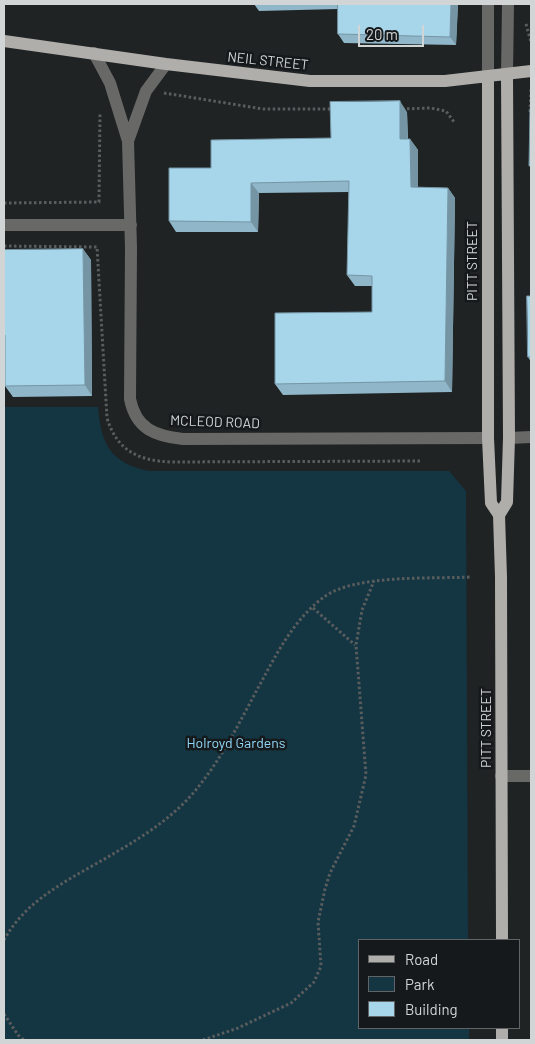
<!DOCTYPE html>
<html>
<head>
<meta charset="utf-8">
<style>
  body { margin:0 }
  #map { position:relative; width:535px; height:1044px; overflow:hidden; background:#1f2324; font-family:Barlow,sans-serif }
  canvas { display:block }
  .frame { position:absolute; inset:0; border:5px solid #d2d5d6; pointer-events:none }
  .legend { position:absolute; left:358px; top:939px; width:162px; height:90px; box-sizing:border-box; background:#16191b; border:1px solid #616466; margin:0; padding:6px 9px; list-style:none; font-size:15px; color:#d2d5d6 }
  .legend li { display:flex; align-items:center; gap:10px; height:25px }
  .legend b { width:25px; border:1px solid #616466 }
  .scale { position:absolute; left:358px; top:25px; width:66px; height:22px; box-sizing:border-box; border:2px solid #d2d5d6; border-top:0; padding-left:6px; font-size:15px; line-height:18px; white-space:nowrap; color:#d2d5d6; -webkit-text-stroke:4px #16191b; paint-order:stroke }
</style>
</head>
<body>
<div id="map">
<canvas width="535" height="1044"></canvas>
<div class="frame"></div>
<ul class="legend">
<li><b style="height:6px;background:#afaeaa"></b>Road</li>
<li><b style="height:14px;background:#143542"></b>Park</li>
<li><b style="height:14px;background:#a7d5ea"></b>Building</li>
</ul>
<div class="scale">20 m</div>
</div>
<script>
const ctx = document.querySelector('canvas').getContext('2d');
ctx.lineJoin = 'round';
function paint(path, color) {
  ctx.fillStyle = color;
  ctx.fill(path, 'evenodd');
}
function trace(path, color, width, dash) {
  ctx.strokeStyle = color;
  ctx.lineWidth = width;
  ctx.lineCap = dash ? 'butt' : 'round';
  ctx.setLineDash(dash || []);
  ctx.stroke(path);
}
function write(font, color, halo, rows, align = 'center') {
  ctx.font = font + ' Barlow,sans-serif';
  ctx.lineWidth = 5;
  ctx.setLineDash([]);
  ctx.textBaseline = 'middle';
  ctx.strokeStyle = halo;
  ctx.fillStyle = color;
  for (const [text, x, y, turn = 0] of rows) {
    ctx.save();
    ctx.translate(x, y);
    ctx.rotate((+turn || 0) * Math.PI / 180);
    ctx.textAlign = isNaN(turn) ? turn : align;
    if (halo) ctx.strokeText(text, 0, 0);
    ctx.fillText(text, 0, 0);
    ctx.restore();
  }
}
paint(new Path2D(`
  M4,407H98C101,445 111,463 149,471H449L466,491L468,940H359V1028H469V1040H4Z`), '#143542');
trace(new Path2D(`
  M526,24L531,42
  M164,93L263,109H334
  M402,109L430,108L446,111L454,122
  M530,112L531,89
  M4,203L99,202L100,113
  M4,246L97,247L107,418C117,451 139,461 172,462L422,461
  M313,608L355,645
  M4,940C28,896 77,876 118,851C142,837 165,822 185,802C216,770 237,727 258,688C276,655 293,620 324,597C355,574 433,579 472,577
  M4,1014L18,1035L24,1040
  M203,1040L238,1028L291,1003L314,982L321,966L318,922L325,889L330,873L354,826L366,775L356,645L362,610L374,581`), '#595d5e', 3, [2.5, 2.5]);
trace(new Path2D(`
  M488,4V77
  M94,53L110,83L128,141L131,248L130,399C136,429 155,436 183,439L488,438
  M507,75L508,4
  M128,141L146,91L166,64
  M4,225H131
  M509,438L531,437
  M501,776H531`), '#686866', 12);
trace(new Path2D(`
  M4,41L166,64L310,81H445L531,71
  M488,77V438L491,503L499,515L501,577L502,940
  M499,515L507,502L509,438L507,75
  M502,1028V1040`), '#afaeaa', 12);
paint(new Path2D(`
  M254,4H458L456,45L344,43L338,34V9L259,11Z
  M407,112L408,139H410L418,150V187L448,188L455,198L452,392L283,395L275,384L372,312V286H355L347,275L349,192L259,193L258,232H176L169,221L211,168L331,138Z
  M83,249L91,260L92,396L13,397L5,386V346H4V250Z
  M531,296V362L528,357Z`), '#90b7c9');
paint(new Path2D(`
  M451,4H458L456,45L450,37Z
  M400,101L407,112L408,150L400,139Z
  M410,139L418,150V198L411,187Z
  M251,183L259,193L258,232L251,222Z
  M448,188L455,198L452,392L445,381Z
  M83,249L91,260L92,396L85,385Z`), '#7595a4');
const building = new Path2D(`
  M338,4H451L450,37L338,34Z
  M400,101V139H410L411,187L448,188L445,381L275,384V313L372,312V276L347,275L349,181L251,183V222L169,221V168H211V140L331,138L330,102Z
  M531,108V166H529L530,109Z
  M83,249L85,385L5,386V335H4V250Z
  M527,296H531V357H528Z`);
paint(building, '#a7d5ea');
trace(building, '#7595a4', 1);
write('14px', '#d2d5d6', '#16191b', [
  ["NEIL STREET",268,61,6],
  ["PITT STREET",472,261,-90],
  ["MCLEOD ROAD",215,422,2],
  ["PITT STREET",486,728,-90]
]);
write('14px', '#8fd7f9', '#16191b', [
  ["Holroyd Gardens",236,743]
]);
</script>
</body>
</html>
